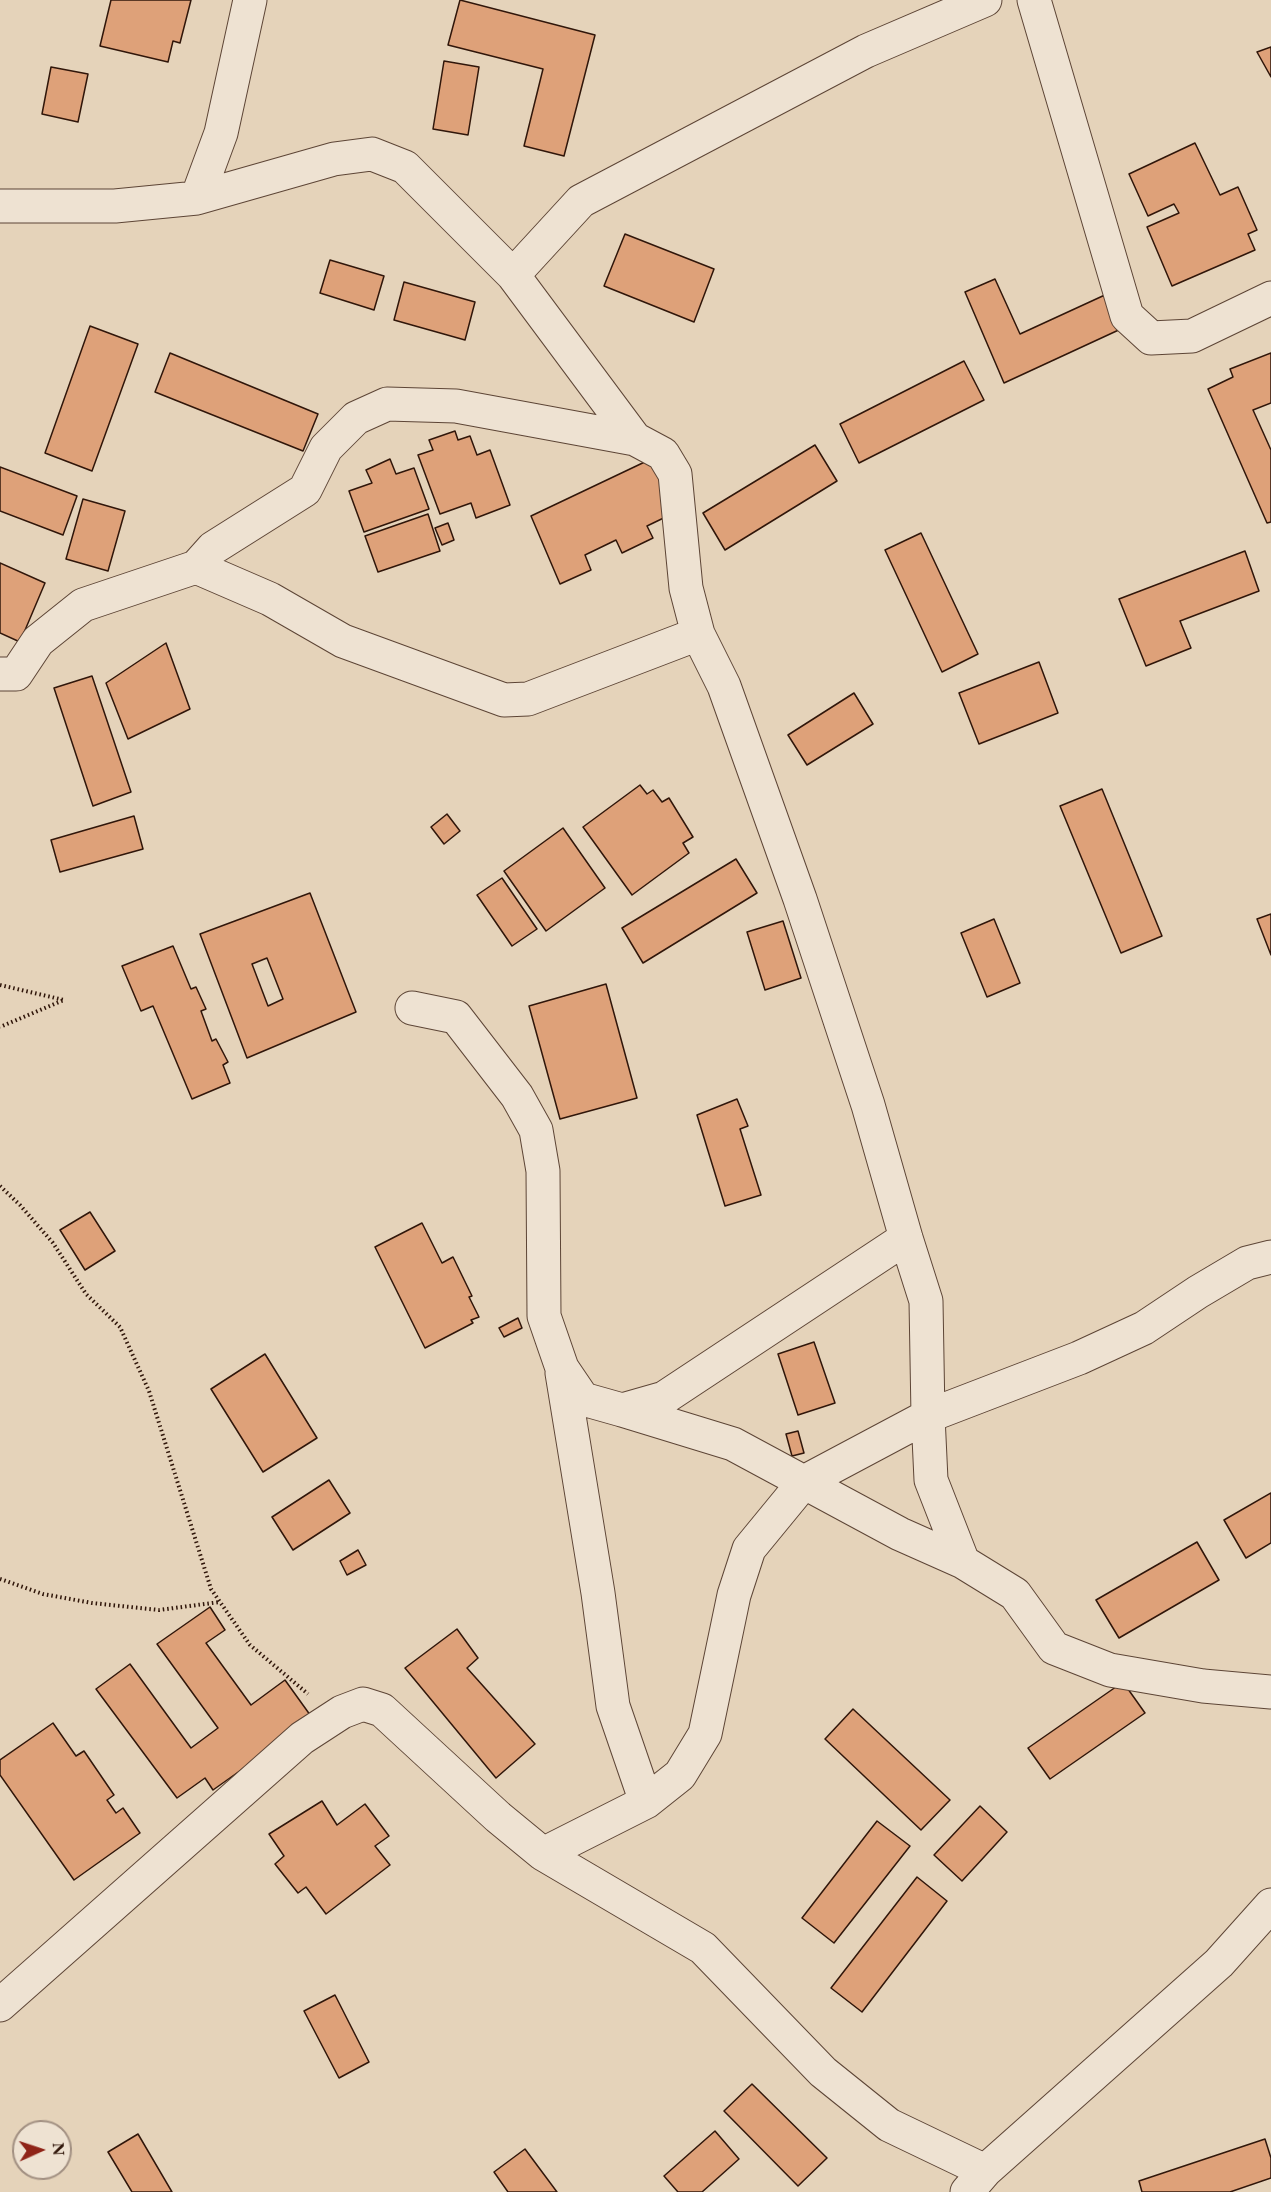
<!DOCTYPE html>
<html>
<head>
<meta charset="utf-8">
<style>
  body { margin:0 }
  #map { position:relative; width:1271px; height:2192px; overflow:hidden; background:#e5d3ba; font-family:"EB Garamond",serif }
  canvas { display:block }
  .north { position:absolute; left:12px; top:2120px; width:60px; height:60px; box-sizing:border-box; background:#eee2d2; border:2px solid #a29082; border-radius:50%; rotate:87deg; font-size:16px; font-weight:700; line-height:24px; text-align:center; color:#30160a }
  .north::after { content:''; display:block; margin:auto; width:21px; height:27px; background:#8f2418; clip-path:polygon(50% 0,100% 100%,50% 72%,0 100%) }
</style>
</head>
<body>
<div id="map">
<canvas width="1271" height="2192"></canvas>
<div class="north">N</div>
</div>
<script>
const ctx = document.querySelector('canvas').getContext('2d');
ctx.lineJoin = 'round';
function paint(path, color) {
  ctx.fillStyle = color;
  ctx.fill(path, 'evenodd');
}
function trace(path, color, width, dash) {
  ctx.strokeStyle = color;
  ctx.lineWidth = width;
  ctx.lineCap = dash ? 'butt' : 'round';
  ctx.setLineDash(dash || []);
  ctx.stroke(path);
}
const building = new Path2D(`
  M111,0H191L180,43L173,41L168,62L100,46Z
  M460,0L595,35L564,156L524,146L543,69L448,45Z
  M1271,47V77L1257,52Z
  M444,61L479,67L468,135L433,129Z
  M51,67L88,74L78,122L42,114Z
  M1195,143L1220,195L1238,187L1257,230L1248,234L1255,250L1172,286L1147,227L1179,213L1174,204L1148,216L1129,174Z
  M625,234L714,269L694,322L604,286Z
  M330,260L384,276L374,310L320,293Z
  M995,279L1020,334L1107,294L1123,328L1004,383L965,292Z
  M404,282L475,302L465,340L394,320Z
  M90,326L138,344L92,471L45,453Z
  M170,353L318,414L303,451L155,392Z
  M1271,353V403L1253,410L1271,450V522L1267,523L1208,389L1233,377L1230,369Z
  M964,361L984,400L859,463L840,424Z
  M455,431L458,440L470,436L477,455L490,450L510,505L476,518L471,503L440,514L418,455L433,450L429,440Z
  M815,445L837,481L725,550L703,513Z
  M390,459L396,474L414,468L429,509L364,532L349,491L372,483L366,470Z
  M651,459L676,512L647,526L653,538L622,553L616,540L585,555L591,570L560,584L531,516Z
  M0,467L77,496L63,535L0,511Z
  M83,499L125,511L108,571L66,559Z
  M428,514L440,551L378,572L365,536Z
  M448,523L454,540L442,545L435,528Z
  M921,533L978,654L942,672L885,550Z
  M1245,551L1259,591L1180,621L1191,648L1146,666L1119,599Z
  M0,563L45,583L20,642L0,633Z
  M166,643L190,709L128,739L106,683Z
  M1039,662L1058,713L979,744L959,693Z
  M92,676L131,792L93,806L54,688Z
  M854,693L873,724L807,765L788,735Z
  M640,785L647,794L653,790L662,802L669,798L693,837L683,843L689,853L632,895L583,827Z
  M1102,789L1162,936L1121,953L1060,806Z
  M447,814L460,831L444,844L431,827Z
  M134,816L143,849L60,872L51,840Z
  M563,828L605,888L546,931L504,871Z
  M736,859L757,893L643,963L622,928Z
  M502,878L537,929L512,946L477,895Z
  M310,893L356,1012L247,1058L200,934ZM267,958L283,999L268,1006L252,964Z
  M1271,914V955L1257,919Z
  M994,919L1020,983L987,997L961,933Z
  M783,921L801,978L765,990L747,932Z
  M173,946L191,989L196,987L206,1009L201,1011L212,1041L216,1039L228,1062L223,1065L230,1083L192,1099L153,1006L141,1011L122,966Z
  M606,984L637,1098L560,1119L529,1006Z
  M737,1099L748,1126L740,1129L761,1195L725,1206L697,1115Z
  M90,1212L115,1251L85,1270L60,1230Z
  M422,1223L442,1263L453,1257L472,1296L469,1297L479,1317L471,1320L473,1323L425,1348L375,1247Z
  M518,1318L522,1328L504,1337L499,1328Z
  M814,1342L835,1403L798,1415L778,1354Z
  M265,1354L317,1438L263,1472L211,1389Z
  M798,1431L804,1453L792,1456L786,1434Z
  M329,1480L350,1513L293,1550L272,1517Z
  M1271,1493V1543L1246,1558L1224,1520Z
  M1197,1542L1219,1580L1119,1638L1096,1600Z
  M358,1550L366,1565L347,1575L340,1561Z
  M210,1607L225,1630L206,1643L251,1705L285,1680L313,1719L213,1790L205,1778L177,1798L96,1689L130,1664L191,1748L218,1728L157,1644Z
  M457,1629L478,1658L467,1668L535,1744L496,1778L405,1668Z
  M1123,1682L1145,1713L1050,1779L1028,1748Z
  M853,1709L950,1800L921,1830L825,1739Z
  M53,1723L76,1756L84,1751L114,1795L107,1800L116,1813L123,1808L140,1833L74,1880L0,1775V1760Z
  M322,1801L337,1825L365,1804L389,1836L375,1846L390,1865L326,1914L306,1887L298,1893L275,1864L284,1856L269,1834Z
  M980,1806L1007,1832L962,1881L934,1855Z
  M877,1821L910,1846L834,1943L802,1918Z
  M917,1877L947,1901L862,2012L831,1988Z
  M335,1995L369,2062L339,2078L304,2011Z
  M752,2084L827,2158L798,2186L724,2111Z
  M715,2131L739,2159L702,2192H678L664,2176Z
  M138,2134L172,2192H132L108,2152Z
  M1265,2139L1271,2158V2178L1230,2192H1142L1139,2181Z
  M525,2149L557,2192H508L494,2172Z`);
paint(building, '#dea179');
trace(building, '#30160a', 1.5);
const minor = new Path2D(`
  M1034,0L1127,316L1151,338L1192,336L1271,298
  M197,198L334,159L372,154L405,167L513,275L635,439
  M0,206H115L197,198L221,133L250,0
  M513,275L581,201L866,51L985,0
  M196,567L270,599L343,641L504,700L528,699L698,634
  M0,674H16L38,641L83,605L196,567L213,548L305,490L326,448L356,418L387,404L456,406L635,439L663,454L675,474L686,588L698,634L724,686L800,899L868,1105L906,1238L926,1301L928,1416L931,1480L963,1562
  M412,1008L456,1017L517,1096L536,1130L543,1171L544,1316L562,1368L583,1399L622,1410L664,1398L906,1238
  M562,1373L598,1593L613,1706L646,1802
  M622,1410L733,1444L900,1534L963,1562L1015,1594L1054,1648L1110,1670L1203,1686L1271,1692
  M543,1854L703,1948L823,2072L889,2125L985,2171
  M0,2005L302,1738L342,1712L363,1704L382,1710L498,1817L543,1854L646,1802L680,1775L705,1734L734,1595L749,1549L804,1482L928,1416L1079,1358L1144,1328L1198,1292L1247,1263L1271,1257
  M967,2192L985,2171L1219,1963L1271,1905`);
trace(minor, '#5d4536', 35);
trace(new Path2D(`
  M0,985L64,1000L0,1027
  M0,1186L20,1205L53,1243L86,1294L120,1327L149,1391L211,1589L250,1645L308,1694
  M0,1579L43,1594L92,1603L159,1610L220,1602`), '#30160a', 4, [1.5, 3]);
trace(minor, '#eee2d2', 33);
</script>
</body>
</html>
